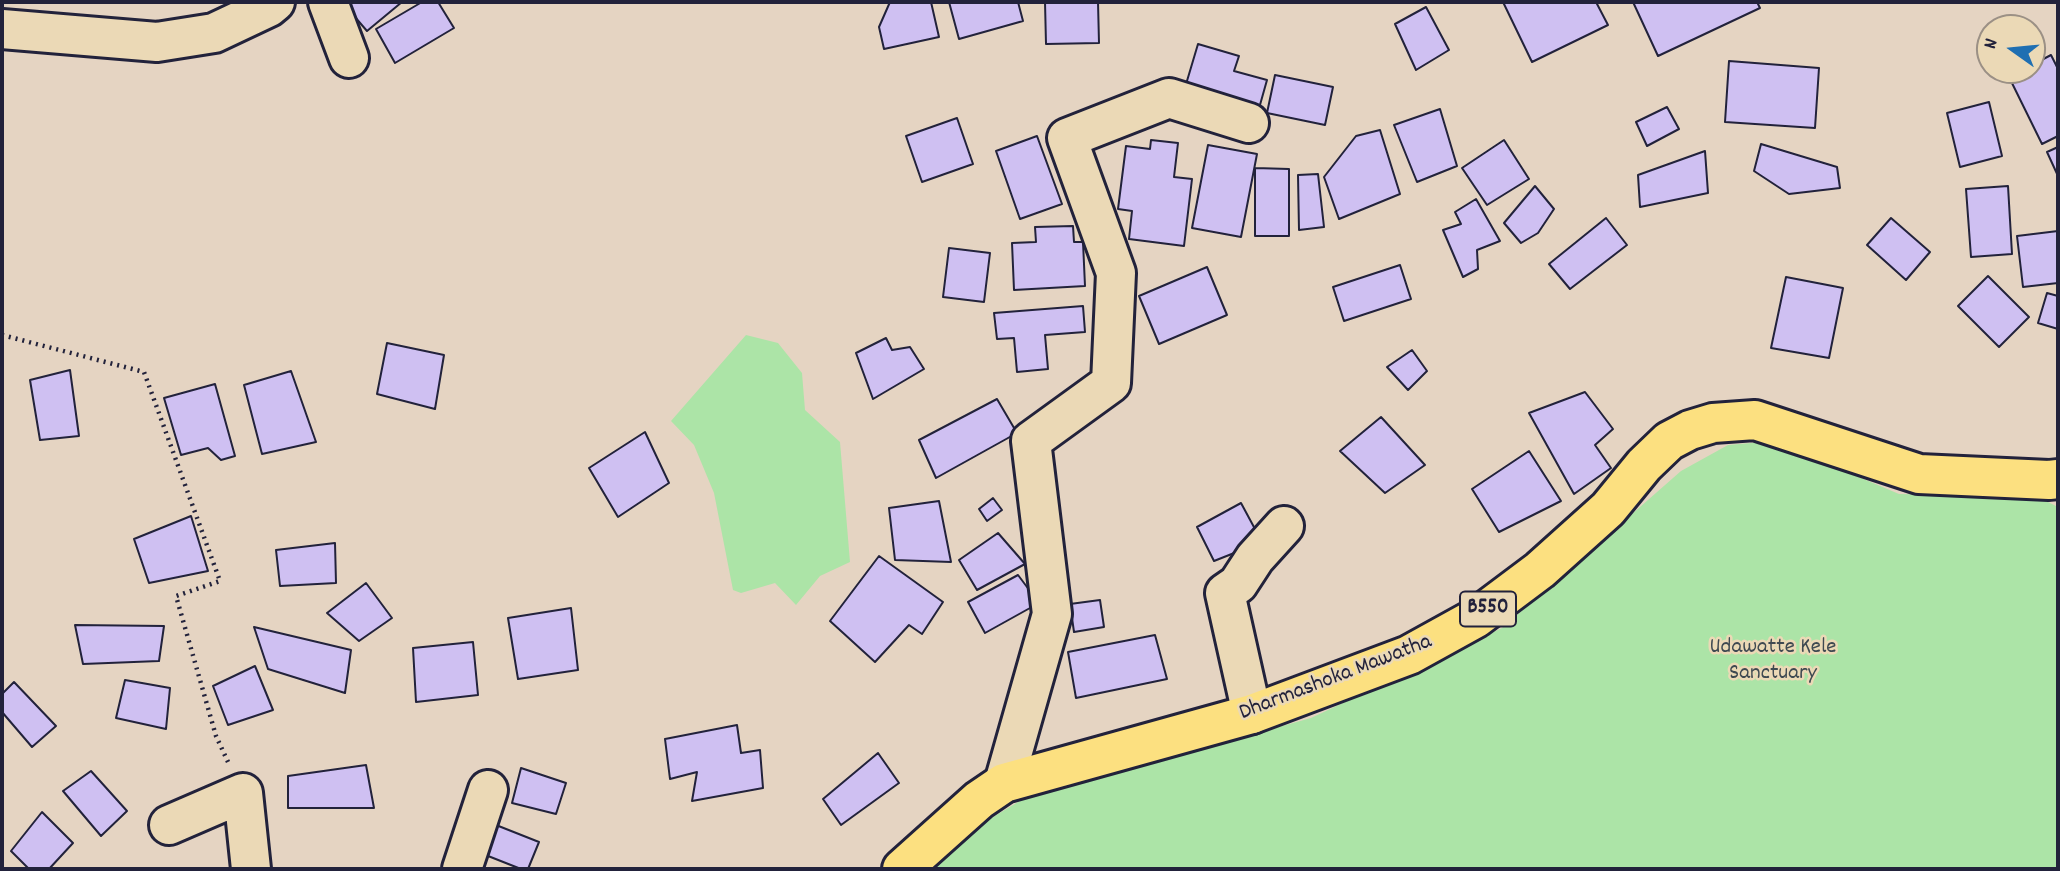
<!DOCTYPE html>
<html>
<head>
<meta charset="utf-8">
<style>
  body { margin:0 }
  #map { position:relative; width:2060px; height:871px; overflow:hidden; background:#e5d4c2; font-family:Dekko,sans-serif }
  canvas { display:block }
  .frame { position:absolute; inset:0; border:4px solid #22223b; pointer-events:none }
  .north { position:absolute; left:1976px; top:14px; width:70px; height:70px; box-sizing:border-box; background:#ebd9b6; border:2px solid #9b9085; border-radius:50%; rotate:285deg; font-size:19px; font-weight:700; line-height:28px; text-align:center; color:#22223b }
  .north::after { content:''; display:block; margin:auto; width:24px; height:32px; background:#1f6fb2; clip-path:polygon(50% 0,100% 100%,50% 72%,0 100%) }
</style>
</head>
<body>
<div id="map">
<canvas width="2060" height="871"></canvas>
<div class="frame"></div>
<div class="north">N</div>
</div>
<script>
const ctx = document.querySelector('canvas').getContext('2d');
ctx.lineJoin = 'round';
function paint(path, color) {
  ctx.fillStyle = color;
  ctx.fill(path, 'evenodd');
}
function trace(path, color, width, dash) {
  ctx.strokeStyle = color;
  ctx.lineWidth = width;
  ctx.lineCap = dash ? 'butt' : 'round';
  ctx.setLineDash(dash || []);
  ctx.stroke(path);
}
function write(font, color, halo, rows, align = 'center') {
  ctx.font = font + ' Dekko,sans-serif';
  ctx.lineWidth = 5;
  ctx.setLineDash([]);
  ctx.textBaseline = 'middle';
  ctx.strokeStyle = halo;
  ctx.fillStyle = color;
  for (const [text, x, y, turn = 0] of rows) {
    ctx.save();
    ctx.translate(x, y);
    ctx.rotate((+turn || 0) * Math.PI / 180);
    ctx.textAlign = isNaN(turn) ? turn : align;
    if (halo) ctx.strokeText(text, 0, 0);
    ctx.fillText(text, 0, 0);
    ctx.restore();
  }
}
paint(new Path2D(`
  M746,335L778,343L802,373L805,410L840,442L850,562L820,576L796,605L775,583L741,593L733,590L714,493L694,445L671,421Z
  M1774,441L1899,494L2038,497L2058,507V869H915L951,842L1065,774L1152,762L1311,718L1502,628L1681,471L1728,445Z`), '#ace4a7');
const building = new Path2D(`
  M342,2H402L367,31Z
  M422,2H438L454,28L395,63L376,29Z
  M890,2H931L939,37L884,49L879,27Z
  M949,2H1018L1023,21L959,39Z
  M1045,2H1098L1099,43L1046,44Z
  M1503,2H1596L1608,25L1532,62Z
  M1633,2H1757L1760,8L1658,56Z
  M1426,7L1449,50L1416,70L1395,24Z
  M1198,44L1239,56L1234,71L1267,80L1258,112L1184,91Z
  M2051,55L2058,69V136L2042,144L2009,77L2022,70H2032V65Z
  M1729,61L1819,68L1815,128L1725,122Z
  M1275,75L1333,87L1325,125L1267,113Z
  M1989,102L2002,156L1960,167L1947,113Z
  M1667,107L1679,129L1647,146L1636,122Z
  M1440,109L1457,166L1417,182L1394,125Z
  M957,118L973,164L922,182L906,136Z
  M1380,130L1400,194L1339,219L1324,177L1356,136Z
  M1037,136L1062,204L1020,219L996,151Z
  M1151,140L1178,143L1174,177L1192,179L1184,246L1129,239L1132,211L1118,209L1126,146L1150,149Z
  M1504,140L1529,179L1487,205L1462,168Z
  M1761,144L1837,167L1840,188L1789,194L1754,171Z
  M1208,145L1257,154L1241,237L1192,228Z
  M2058,147V176L2047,152Z
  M1705,151L1708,193L1640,207L1638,175Z
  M1255,168L1289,169V236H1255Z
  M1318,174L1324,227L1299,230L1298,175Z
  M1535,186L1554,209L1538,233L1521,243L1504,223Z
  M2008,186L2012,254L1971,257L1966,189Z
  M1476,199L1500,241L1477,250L1478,269L1463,277L1443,230L1461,224L1455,212Z
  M1606,218L1627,245L1570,289L1549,264Z
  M1891,218L1930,252L1906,280L1867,245Z
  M1073,226L1074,242H1083L1085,286L1014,290L1012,243L1036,242L1035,227Z
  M2058,231V283L2023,287L2017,236Z
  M949,248L990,253L984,302L943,297Z
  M1400,265L1411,299L1344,321L1333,287Z
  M1207,267L1227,315L1159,344L1139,296Z
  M1988,276L2029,317L1999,347L1958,306Z
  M1786,277L1843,288L1829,358L1771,348Z
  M2047,293L2058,296V329L2038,323Z
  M1083,306L1085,332L1045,335L1048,369L1017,372L1014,338L997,339L994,313Z
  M886,338L892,350L910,347L924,369L873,399L856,353Z
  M387,343L444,355L435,409L377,394Z
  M1412,350L1427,371L1408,390L1387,367Z
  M70,370L79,436L40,440L30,380Z
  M291,371L316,442L262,454L244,385Z
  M215,384L235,456L221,460L208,448L181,455L164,398Z
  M1585,392L1613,429L1595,445L1611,468L1574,494L1529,413Z
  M997,399L1017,433L936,478L919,440Z
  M1381,417L1425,465L1385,493L1340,451Z
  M645,432L669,483L618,517L589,468Z
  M1529,451L1561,501L1499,532L1472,489Z
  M993,498L1002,510L987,521L979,509Z
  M939,501L951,562L895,560L889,508Z
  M1241,503L1262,542L1214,561L1197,527Z
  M191,516L208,571L149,583L134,539Z
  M998,533L1025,564L977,590L959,560Z
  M335,543L336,583L280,586L276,550Z
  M879,556L943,602L922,634L909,625L875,662L830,621Z
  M1018,575L1039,603L985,633L968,602Z
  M366,583L392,618L359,641L327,613Z
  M1100,600L1104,627L1074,632L1070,604Z
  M571,608L578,670L518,679L508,618Z
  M75,625L164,626L159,661L83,664Z
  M254,627L351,650L345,693L268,669Z
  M1155,635L1167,679L1076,698L1068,652Z
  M473,642L478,695L416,702L413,648Z
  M255,666L273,710L228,725L213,686Z
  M125,680L170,688L166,729L116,718Z
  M14,682L56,726L32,747L2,712V694Z
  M737,725L741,753L760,750L763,788L692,801L697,772L670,779L665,739Z
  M878,753L899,783L841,825L823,799Z
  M366,765L374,808H288V776Z
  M521,768L566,783L556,814L512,803Z
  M91,771L127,811L101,836L63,791Z
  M42,812L73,843L49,869H29L11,851Z
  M496,825L539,842L528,869H521L483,854Z`);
paint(building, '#cfc0f2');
trace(building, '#22223b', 2);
const minor = new Path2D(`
  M328,2L349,58
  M2,29L157,42L214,33L269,7L275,2
  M1252,714L1225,593L1238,584L1255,558L1284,526
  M1004,783L1052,614L1031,441L1111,383L1116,273L1067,138L1169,98L1249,123
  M169,825L243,793L251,869
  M462,869L488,790`);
const major = new Path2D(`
  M902,869L979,800L1004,783L1252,714L1409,655L1476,618L1540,570L1608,509L1644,465L1669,441L1690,430L1713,423L1755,420L1919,474L2049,480L2058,479`);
trace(minor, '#22223b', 44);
trace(major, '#22223b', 44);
trace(new Path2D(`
  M2,335L144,372L220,581L176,596L216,736L228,762`), '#22223b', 4.5, [2, 5]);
trace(minor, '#ebd9b6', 38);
trace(major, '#fce080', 38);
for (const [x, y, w] of [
  [1488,609,56]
]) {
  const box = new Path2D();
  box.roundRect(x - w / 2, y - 17.5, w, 35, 5);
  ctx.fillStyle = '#ebd9b6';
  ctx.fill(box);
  trace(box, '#22223b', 2);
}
write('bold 21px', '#22223b', null, [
  ["B550",1488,609]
]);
write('23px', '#3e4951', '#ebd9b6', [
  ["Udawatte Kele",1773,649],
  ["Sanctuary",1773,675]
]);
write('23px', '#22223b', '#ebd9b6', [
  ["Dharmashoka Mawatha",1336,679,-21]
]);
</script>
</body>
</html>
